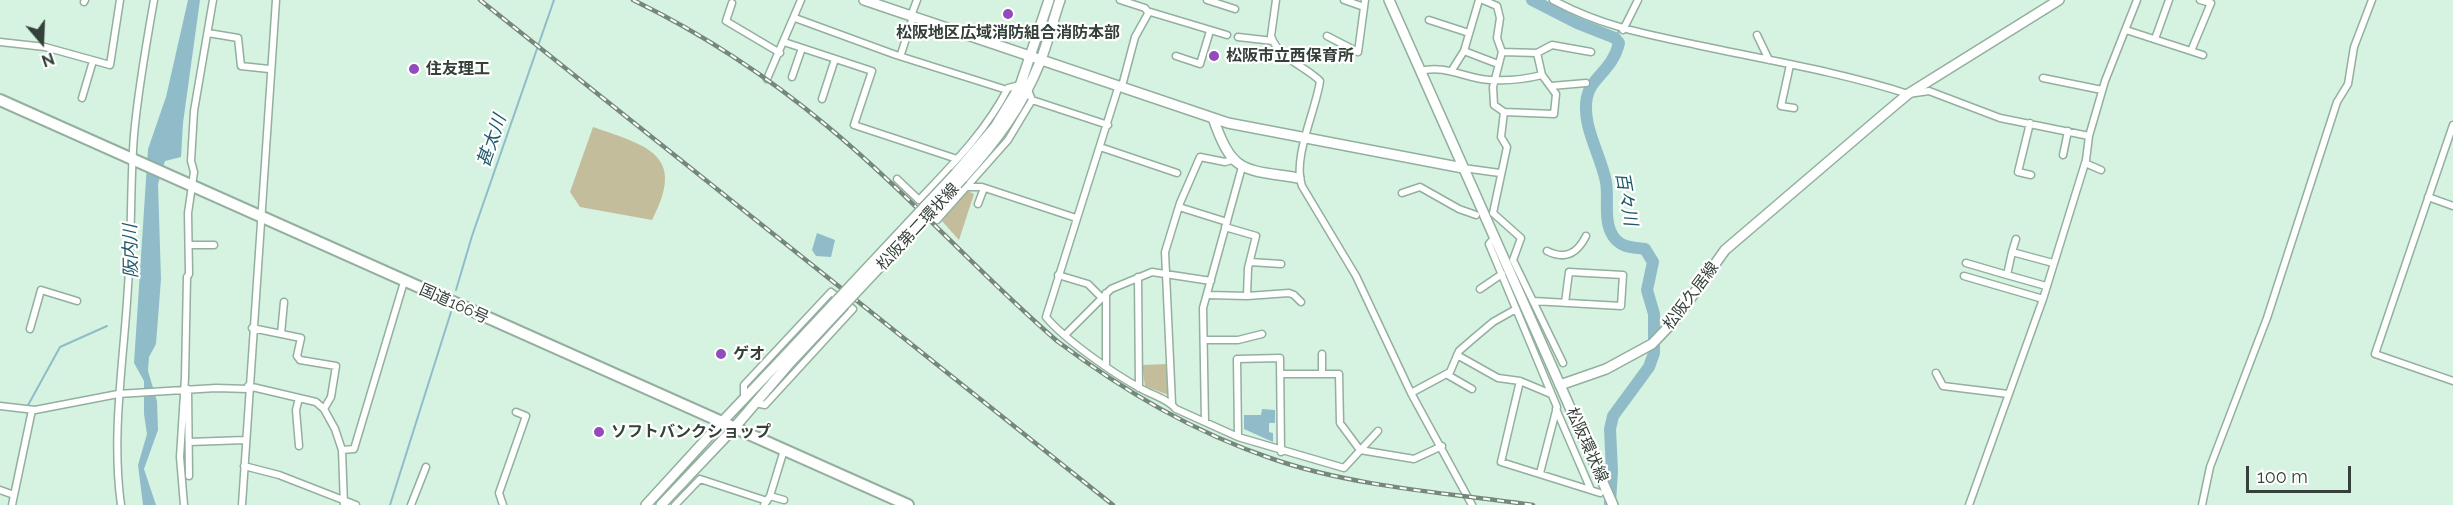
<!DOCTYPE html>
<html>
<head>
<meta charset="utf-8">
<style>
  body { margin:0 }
  #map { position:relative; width:2453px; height:505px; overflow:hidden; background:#d5f3e0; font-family:Raleway,sans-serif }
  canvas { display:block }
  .north { position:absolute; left:12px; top:12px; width:60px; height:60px; -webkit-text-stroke:4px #fff; paint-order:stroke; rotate:161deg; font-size:16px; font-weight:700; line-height:24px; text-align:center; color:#344039 }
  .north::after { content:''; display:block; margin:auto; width:21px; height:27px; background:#344039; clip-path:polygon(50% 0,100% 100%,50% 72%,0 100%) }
  .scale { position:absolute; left:2246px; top:466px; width:105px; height:27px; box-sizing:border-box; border:3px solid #344039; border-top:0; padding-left:8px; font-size:18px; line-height:21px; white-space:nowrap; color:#344039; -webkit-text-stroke:4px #fff; paint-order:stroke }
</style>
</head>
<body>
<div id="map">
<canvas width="2453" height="505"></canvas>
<div class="north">N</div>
<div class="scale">100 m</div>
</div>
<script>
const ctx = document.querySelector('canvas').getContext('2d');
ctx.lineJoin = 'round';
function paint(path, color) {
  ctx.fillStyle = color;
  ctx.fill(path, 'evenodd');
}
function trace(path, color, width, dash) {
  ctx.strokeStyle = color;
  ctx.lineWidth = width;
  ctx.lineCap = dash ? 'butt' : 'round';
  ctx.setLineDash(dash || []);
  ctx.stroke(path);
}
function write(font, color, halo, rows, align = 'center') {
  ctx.font = font + ' Raleway,"Noto Sans JP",sans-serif';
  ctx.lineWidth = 4.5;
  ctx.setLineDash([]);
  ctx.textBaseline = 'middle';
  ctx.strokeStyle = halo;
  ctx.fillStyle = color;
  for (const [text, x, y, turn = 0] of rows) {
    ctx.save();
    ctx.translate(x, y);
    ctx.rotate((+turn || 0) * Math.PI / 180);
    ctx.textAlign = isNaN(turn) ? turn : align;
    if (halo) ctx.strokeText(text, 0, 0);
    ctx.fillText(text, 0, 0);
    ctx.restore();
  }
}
paint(new Path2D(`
  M593,127C647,146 687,154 652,220L580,207L570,192Z
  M968,191L974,194L959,240L942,221Z
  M1168,364V395L1145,386L1142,365Z`), '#c3bd9c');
paint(new Path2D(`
  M188,0H200L183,123L181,157L165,161L158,184L161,279L156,344L149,357L148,371L157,401L158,430L144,469L156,505H143L138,465L147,434L144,414V381L134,363L148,149L166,97Z
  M817,233L835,240L831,257L816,256L812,250Z
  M1262,409L1275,410V423H1269V432L1273,433V442L1244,429V415H1261Z`), '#90bcca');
trace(new Path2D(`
  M1615,38L1635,0
  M456,290L472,236L554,0
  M27,407L60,347L107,326
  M390,505L451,312`), '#90bcca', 2);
trace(new Path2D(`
  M1532,0L1577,23L1615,38L1619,43C1613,70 1591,77 1587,97C1581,125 1601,155 1606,182C1609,199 1603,221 1613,236C1621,248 1632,247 1645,249L1653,262L1647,290L1654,314V353L1649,367L1613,416L1610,429L1612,471L1610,503`), '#90bcca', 12);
const street = new Path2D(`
  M1120,0L1145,8L1147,11L1227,35
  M1207,0L1235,9
  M1276,0L1271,36C1278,58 1305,66 1320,81C1316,110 1292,159 1302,186L1356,276L1411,393L1472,505
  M1344,0L1364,7
  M1483,0L1497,6L1500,18L1497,38L1502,52L1493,87L1494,105L1504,112L1554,114L1556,94L1542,75L1537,53
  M1553,0C1601,26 1645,34 1697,45C1767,60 1840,72 1908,94L1929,91L2000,118L2089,136
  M84,2L85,0
  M732,3L726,21L780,53
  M911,16L917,0
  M795,18L896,55L1007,90
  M1429,20L1469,33
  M1623,30L1638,0
  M2126,30L2203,55
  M208,33L238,38L241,66L269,69
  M1757,35L1769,60
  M1327,36L1358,52L1365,0
  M1238,37L1273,41
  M2155,39L2169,0
  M0,42L45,47L110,65L120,0
  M784,42L872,71L854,125L957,159
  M1464,51L1498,64
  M2191,51L2211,3L2200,0
  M1502,52L1537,53L1552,45L1591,52
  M901,54L913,17
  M1176,56L1200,64L1210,31
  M1790,65L1781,106L1794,108
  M1452,70L1464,51L1479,0
  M1420,71C1446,64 1466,79 1490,80C1506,81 1526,79 1542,75
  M792,77L802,48
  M2043,78L2102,90
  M767,79L801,0
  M1119,85L1046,317C1064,339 1114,374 1140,388C1151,395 1167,398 1176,409L1238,437L1344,468L1378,431
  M1122,86L1135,37L1149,12
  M1551,86L1586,83
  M82,98L93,61
  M822,99L835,59
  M1032,100L1108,125
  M1504,112L1501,137L1507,147L1493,213L1521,238L1513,260L1563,363
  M2030,123L2018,172L2031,175
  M2453,125L2375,354L2453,381
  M1100,147L1177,173
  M2063,155L2068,131
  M2085,163L2101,170
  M1463,168L1500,173
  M897,179L919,200C952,165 986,131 1008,88L1020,85
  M967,187H982L1076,218
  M1402,193L1420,187L1459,209L1476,215
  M2428,197L2453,206
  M978,204L984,188
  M1179,207L1227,222
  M937,220L1008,140L1032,100L1028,90
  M1494,238L1489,244L1557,407L1540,473
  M2016,239L2012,252L2053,263
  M189,245H214
  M1547,251C1565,260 1577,254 1586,236
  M2012,252L2007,275L2046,286
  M1250,262L1281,264
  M1966,263L2007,275
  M1058,275L1088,284L1102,298
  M1964,276L2043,299
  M1138,277L1139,388
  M1480,289L1502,274
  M1209,295L1247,296L1248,268L1256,236L1225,227
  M1247,296L1289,293L1294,295L1301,302
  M1533,301L1621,306L1623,275L1569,272L1565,303
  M252,328L301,338L297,356L300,360L336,366L331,397L324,409L335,429L342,450L344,505
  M30,329L41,290L77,301
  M281,334L284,302
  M1066,334L1111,289L1152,272L1211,281
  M1204,340H1238L1262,334
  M1322,354V374
  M1457,355L1498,378L1520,381
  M1106,365V293
  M1936,373L1943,386L2008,394
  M1280,374H1339L1340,423L1360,450L1414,459L1442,446
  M1446,374L1472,389
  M248,386L316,402L324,409
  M188,389L189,476
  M1411,393L1450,372L1459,351L1474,338L1493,322L1516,309
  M1551,394L1520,381L1501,462L1600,493
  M744,397V385L831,292L853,309L765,405L755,403
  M299,398L296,410L299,446
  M1172,404L1165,252L1180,203L1200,157L1225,162L1232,160
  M0,406L35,410L118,394L216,388L248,389
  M1556,409L1591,490
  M1205,422L1203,308L1242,167
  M1238,437L1237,359L1280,358L1281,452
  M189,442L245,440
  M342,450L354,449L404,282
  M244,466L279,475L356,505
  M0,490L14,495
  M770,496L784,500
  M12,505L32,410
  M121,505C111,433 124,359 128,286C132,236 130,185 134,135C138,90 146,45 154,0
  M184,505L180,457L185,378L187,277L189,274L188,213L194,172L191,161L194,111L213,0
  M242,505L276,0
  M411,505L426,467
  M503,505L499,493L526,416L516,412
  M675,505L700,479L767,501
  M764,505L770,496L784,450
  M1969,505L2043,299L2086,160L2089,136L2105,81L2137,0
  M2202,505L2210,467L2267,318L2337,102L2348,84L2354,47L2372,0`);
const secondary = new Path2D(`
  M864,0L1228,123L1463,168
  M1213,118C1233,175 1243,169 1299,178
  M1560,385L1613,505
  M646,505L721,423
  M661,505L734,428`);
const primary = new Path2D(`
  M1389,0L1560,385L1606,369L1652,344L1675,320L1725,250L1883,115L1908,94L2059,0
  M956,173L995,127L1020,86L1049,0
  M963,178C995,143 1022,107 1040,62C1048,42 1053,20 1060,0
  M721,423L781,360
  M734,428L788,365`);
const highway = new Path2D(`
  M0,100L908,505`);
trace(street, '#93af9e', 9);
trace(secondary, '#93af9e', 12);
trace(primary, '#93af9e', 12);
trace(highway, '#93af9e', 14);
trace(street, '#fff', 6);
trace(secondary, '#fff', 9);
trace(primary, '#fff', 9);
trace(highway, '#fff', 10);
const rail = new Path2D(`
  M480,0L1113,505
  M633,0C703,34 767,76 827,126C908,193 978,273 1057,341C1124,391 1193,432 1273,459C1354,487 1448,493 1533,505`);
trace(rail, '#75887c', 4.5);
trace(rail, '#fff', 2, [7]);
const primaryBridge = new Path2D(`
  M781,360L956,173
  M788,365L963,178`);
trace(primaryBridge, '#93af9e', 12, []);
trace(primaryBridge, '#fff', 9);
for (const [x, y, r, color] of [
  [1008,14,6,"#924abd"],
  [1214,56,6,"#924abd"],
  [414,69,6,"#924abd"],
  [721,354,6,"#924abd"],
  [599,432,6,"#924abd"]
]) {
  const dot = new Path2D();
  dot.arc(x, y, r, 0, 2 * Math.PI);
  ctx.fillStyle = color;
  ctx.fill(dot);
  trace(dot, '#fff', 2);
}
write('bold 16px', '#344039', '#fff', [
  ["松阪地区広域消防組合消防本部",1008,33,"center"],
  ["松阪市立西保育所",1226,56],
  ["住友理工",426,69],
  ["ゲオ",733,354],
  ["ソフトバンクショップ",611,432]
], 'left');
write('16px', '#344039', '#fff', [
  ["松阪第二環状線",918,227,-47],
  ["松阪久居線",1691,296,-53],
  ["国道166号",454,304,24],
  ["松阪環状線",1587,445,66]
]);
write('italic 18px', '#1f5969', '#fff', [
  ["甚太川",492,141,-71],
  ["百々川",1626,199,80],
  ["阪内川",131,251,-91]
]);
</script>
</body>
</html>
